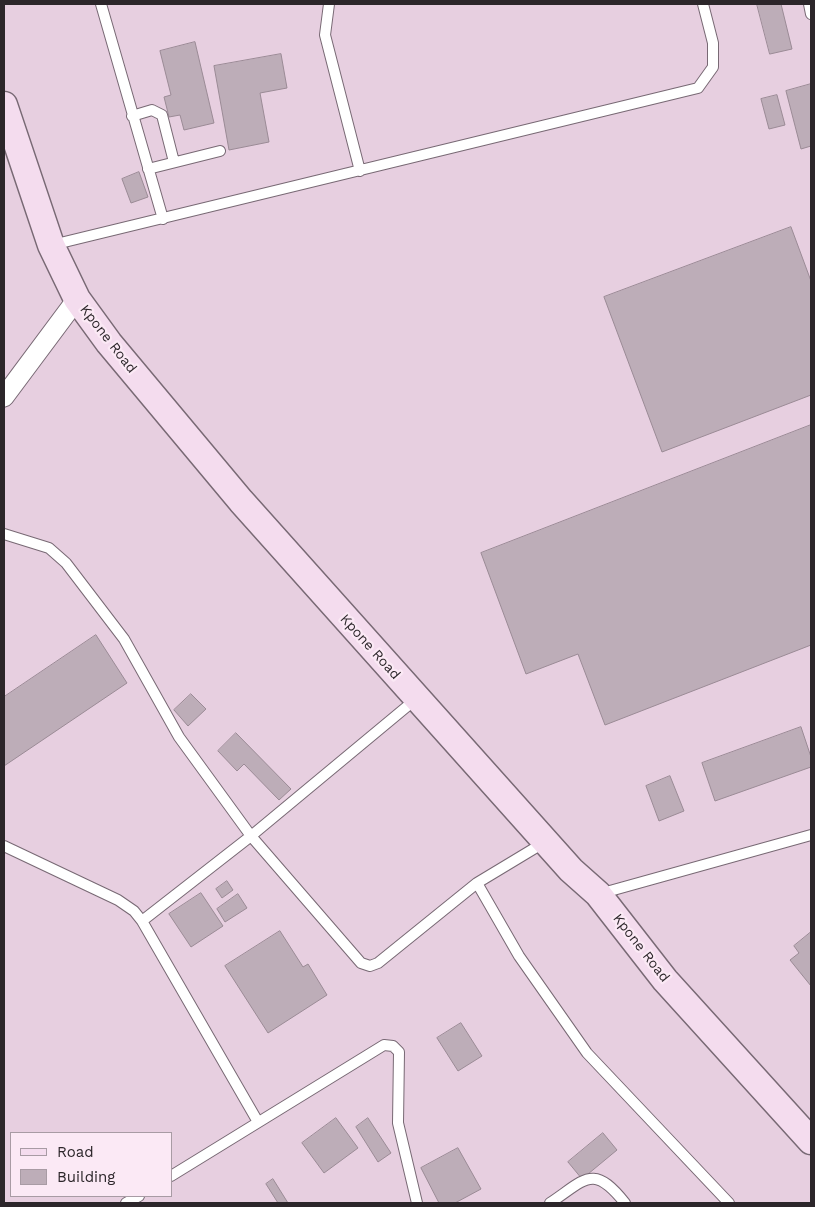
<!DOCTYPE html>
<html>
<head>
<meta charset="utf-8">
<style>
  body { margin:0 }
  #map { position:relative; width:815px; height:1207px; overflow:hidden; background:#eddce8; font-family:"Work Sans",sans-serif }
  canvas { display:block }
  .frame { position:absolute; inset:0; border:5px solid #2c262a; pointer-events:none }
  .legend { position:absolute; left:10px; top:1132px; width:162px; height:65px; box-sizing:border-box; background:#fbe9f5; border:1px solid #a89ba4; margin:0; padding:6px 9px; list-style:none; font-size:15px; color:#2c262a }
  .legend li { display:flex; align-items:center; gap:10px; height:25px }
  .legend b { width:25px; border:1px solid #a89ba4 }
</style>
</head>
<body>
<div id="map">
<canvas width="815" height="1207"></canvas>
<div class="frame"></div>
<ul class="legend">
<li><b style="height:6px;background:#f4dcee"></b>Road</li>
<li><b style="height:14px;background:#bdadb8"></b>Building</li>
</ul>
</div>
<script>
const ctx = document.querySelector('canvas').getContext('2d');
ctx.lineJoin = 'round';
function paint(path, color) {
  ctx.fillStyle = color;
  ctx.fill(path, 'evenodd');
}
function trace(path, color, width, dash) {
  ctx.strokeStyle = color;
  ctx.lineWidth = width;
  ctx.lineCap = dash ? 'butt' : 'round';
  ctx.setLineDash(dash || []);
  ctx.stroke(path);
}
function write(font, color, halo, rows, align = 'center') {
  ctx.font = font + ' "Work Sans",sans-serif';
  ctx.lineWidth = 4.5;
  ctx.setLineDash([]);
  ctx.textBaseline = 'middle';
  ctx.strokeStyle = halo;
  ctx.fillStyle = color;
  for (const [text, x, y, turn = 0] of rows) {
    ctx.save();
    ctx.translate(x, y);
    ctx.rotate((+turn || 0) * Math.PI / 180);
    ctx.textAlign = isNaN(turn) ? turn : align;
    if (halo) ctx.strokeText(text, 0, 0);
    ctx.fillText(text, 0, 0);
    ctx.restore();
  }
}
paint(new Path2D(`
  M4,4H811V1203H4ZM11,1133H171V1196H11Z`), '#e7cfe0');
const building = new Path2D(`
  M757,4H781L792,49L770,54Z
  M195,42L214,123L184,130L180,115L169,117L164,97L171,95L160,51Z
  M281,54L287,88L260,93L269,142L229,150L214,66Z
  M811,84V146L801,149L786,91Z
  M777,95L785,125L769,129L761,99Z
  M139,172L148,197L131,203L122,179Z
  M791,227L811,281V395L662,452L604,297Z
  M811,425V645L605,725L578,654L526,674L481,553Z
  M96,635L127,683L4,766V697Z
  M191,694L206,709L188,726L174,710Z
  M801,727L811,757V767L715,801L702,763Z
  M236,733L291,789L279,800L244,764L237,771L218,751Z
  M670,776L684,811L659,821L646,786Z
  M227,881L233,890L222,898L216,889Z
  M201,893L223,926L191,947L169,914Z
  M238,894L247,908L225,922L217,909Z
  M280,931L303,967L308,964L327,995L268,1033L225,966Z
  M811,932V986L790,960L799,953L794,946Z
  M461,1023L482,1056L458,1071L437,1038Z
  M336,1118L358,1148L324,1173L302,1143Z
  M368,1118L391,1153L378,1162L356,1127Z
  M603,1133L617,1150L582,1179L568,1162Z
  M458,1148L481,1189L455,1203H439L421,1168Z
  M273,1179L288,1203H278L266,1184Z`);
paint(building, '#bdadb8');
trace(building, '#9b8b96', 1);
const service = new Path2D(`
  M101,4L163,219
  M329,4L325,35L360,171
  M809,4L811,14
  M132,116L152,110L162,115L174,162
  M148,169L220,151
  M52,245L698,88L713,67V43L703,4
  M4,534L49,548L66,563L124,639L179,737L251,836L361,963L370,966L378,963L477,883L545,842
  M4,846L118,900L134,911L142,921L258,1122
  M477,883L519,956L587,1053L729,1203
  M599,894L811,835
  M142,921L251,836L416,699
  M171,1176L384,1045L393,1046L399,1052L398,1123L417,1203
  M126,1203L139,1196
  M550,1203C586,1179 593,1163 625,1203`);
const minor = new Path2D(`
  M4,397L77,299`);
const secondary = new Path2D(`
  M4,105L51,245L77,299L109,343L241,501L571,870L598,894L665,980L811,1141`);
trace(service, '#786974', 12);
trace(minor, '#786974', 21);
trace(secondary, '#786974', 29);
trace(service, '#fff', 10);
trace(minor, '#fff', 19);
trace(secondary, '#f4dcee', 26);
write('14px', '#2c262a', '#fbe9f5', [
  ["Kpone Road",108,339,52],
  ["Kpone Road",370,647,48],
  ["Kpone Road",641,948,52]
]);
</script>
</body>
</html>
